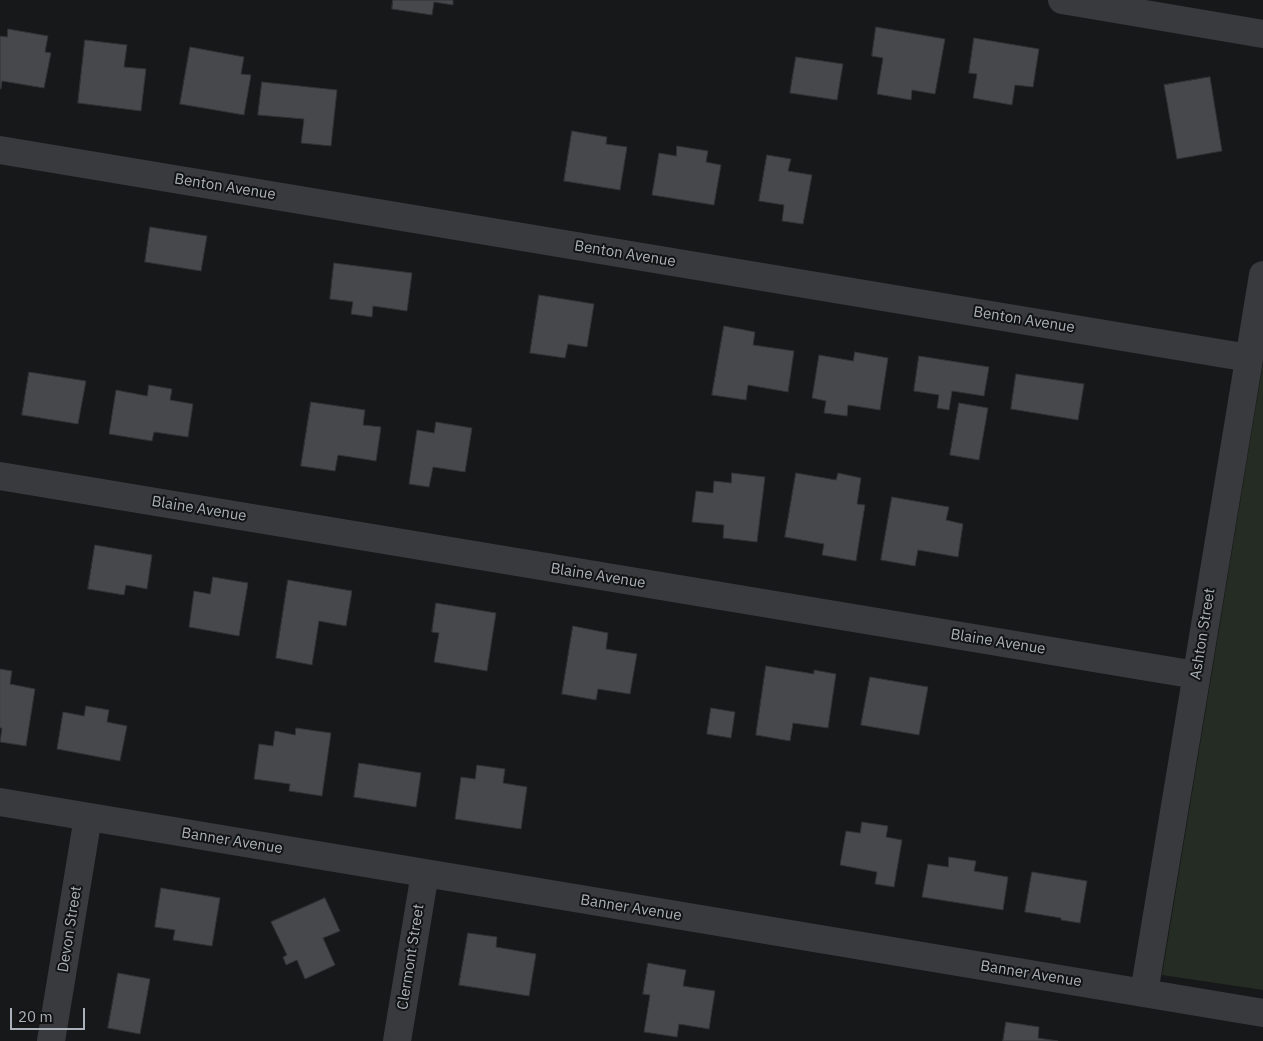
<!DOCTYPE html>
<html>
<head>
<meta charset="utf-8">
<style>
  body { margin:0 }
  #map { position:relative; width:1263px; height:1041px; overflow:hidden; background:#171819; font-family:"IBM Plex Sans",sans-serif }
  canvas { display:block }
  .scale { position:absolute; left:10px; top:1008px; width:75px; height:22px; box-sizing:border-box; border:2px solid #aab1b8; border-top:0; padding-left:6px; font-size:15px; line-height:18px; white-space:nowrap; color:#aab1b8; -webkit-text-stroke:4px #121314; paint-order:stroke }
</style>
</head>
<body>
<div id="map">
<canvas width="1263" height="1041"></canvas>
<div class="scale">20 m</div>
</div>
<script>
const ctx = document.querySelector('canvas').getContext('2d');
ctx.lineJoin = 'round';
function paint(path, color) {
  ctx.fillStyle = color;
  ctx.fill(path, 'evenodd');
}
function trace(path, color, width, dash) {
  ctx.strokeStyle = color;
  ctx.lineWidth = width;
  ctx.lineCap = dash ? 'butt' : 'round';
  ctx.setLineDash(dash || []);
  ctx.stroke(path);
}
function write(font, color, halo, rows, align = 'center') {
  ctx.font = font + ' "IBM Plex Sans",sans-serif';
  ctx.lineWidth = 4;
  ctx.setLineDash([]);
  ctx.textBaseline = 'middle';
  ctx.strokeStyle = halo;
  ctx.fillStyle = color;
  for (const [text, x, y, turn = 0] of rows) {
    ctx.save();
    ctx.translate(x, y);
    ctx.rotate((+turn || 0) * Math.PI / 180);
    ctx.textAlign = isNaN(turn) ? turn : align;
    if (halo) ctx.strokeText(text, 0, 0);
    ctx.fillText(text, 0, 0);
    ctx.restore();
  }
}
paint(new Path2D(`
  M1263,363V990L1162,975Z`), '#242c24');
const building = new Path2D(`
  M393,0H453V5L434,2L432,15L392,9Z
  M876,27L945,39L935,94L912,90L911,100L877,94L883,58L872,56Z
  M8,29L48,36L45,52L51,53L44,88L2,81L1,89H0V36L7,37Z
  M974,38L1039,49L1033,87L1015,85L1012,105L973,98L977,74L969,73Z
  M85,40L127,45L124,67L146,69L141,111L78,103Z
  M190,47L244,57L241,74L251,75L244,115L180,104Z
  M796,57L843,64L837,100L790,93Z
  M1210,77L1222,151L1177,159L1164,85Z
  M262,82L337,90L331,146L301,143L304,119L258,115Z
  M572,131L607,137L606,144L627,147L620,190L564,181Z
  M677,146L708,151L706,162L721,165L714,205L652,195L659,153L676,156Z
  M767,155L791,159L788,171L812,175L803,224L782,221L784,205L759,201Z
  M150,227L207,236L201,271L145,262Z
  M334,263L412,273L407,311L373,306L372,317L351,314L353,302L330,299Z
  M539,295L594,304L587,347L568,344L565,358L530,353Z
  M724,326L755,332L753,345L794,351L788,392L748,385L746,400L712,395Z
  M855,352L888,358L880,410L848,405L847,416L824,413L826,401L812,398L819,355L853,361Z
  M919,356L989,367L984,396L952,391L949,410L937,408L939,395L914,391Z
  M29,372L86,381L78,424L22,415Z
  M1016,374L1084,384L1078,420L1011,409Z
  M149,385L172,389L170,400L193,404L188,437L154,432L152,441L109,434L116,390L147,396Z
  M311,402L365,410L363,425L381,427L376,461L338,455L335,471L301,466Z
  M959,403L988,408L979,460L950,455Z
  M436,422L472,428L465,472L433,467L429,487L409,484L417,430L434,433Z
  M732,473L765,477L757,542L723,538L724,525L692,522L696,491L713,493L714,481L731,483Z
  M796,473L836,480L838,473L861,478L857,504L865,505L856,561L822,555L824,544L785,537Z
  M892,497L949,507L946,520L963,524L958,557L918,550L915,566L881,560Z
  M95,545L152,555L147,589L126,585L124,595L88,589Z
  M213,577L248,583L239,636L189,627L194,591L210,594Z
  M288,580L352,591L346,626L319,621L312,665L276,658Z
  M436,603L496,613L487,671L434,662L439,633L432,632Z
  M573,626L608,633L606,649L637,654L630,694L598,689L596,700L562,694Z
  M766,666L814,674V670L836,674L828,728L793,723L790,741L756,735Z
  M0,669L12,671L10,684L35,689L26,746L0,742L2,728H0Z
  M870,677L928,687L919,735L861,725Z
  M86,706L109,710L107,722L127,726L120,761L57,749L63,712L84,716Z
  M711,708L735,712L731,738L707,734Z
  M296,728L331,733L322,796L289,791L290,784L254,779L259,744L273,746L275,731L295,735Z
  M359,763L421,773L416,807L354,797Z
  M477,765L505,769L503,783L527,787L521,829L455,819L461,777L475,779Z
  M862,822L888,826L886,837L902,840L894,887L875,884L877,872L840,865L846,831L860,833Z
  M949,857L976,861L974,871L1008,877L1003,910L922,897L928,864L948,867Z
  M1032,872L1087,881L1080,923L1061,920V918L1025,912Z
  M161,888L220,898L212,946L173,940L175,930L155,927Z
  M325,898L340,931L323,938L335,965L305,979L297,960L286,965L283,957L287,955L271,922Z
  M468,933L497,937L496,947L536,954L529,996L459,985Z
  M648,963L686,970L683,986L715,991L709,1029L679,1024L677,1037L644,1032L650,995L643,994Z
  M118,973L150,979L140,1034L108,1028Z
  M1006,1022L1039,1027L1038,1038L1058,1041H1003Z`);
paint(building, '#46484c');
trace(building, '#323235', 1);
trace(new Path2D(`
  M1062,0L1263,34
  M0,150L1249,358
  M0,476L1196,675
  M0,802L1263,1013
  M1144,993L1263,275
  M51,1041L88,817
  M397,1041L425,873`), '#393a3e', 28);
write('15px', '#aab1b8', '#121314', [
  ["Benton Avenue",225,187,9],
  ["Benton Avenue",625,254,9],
  ["Benton Avenue",1024,320,9],
  ["Blaine Avenue",199,509,9],
  ["Blaine Avenue",598,576,9],
  ["Ashton Street",1203,634,-81],
  ["Blaine Avenue",998,642,9],
  ["Banner Avenue",232,841,9],
  ["Banner Avenue",631,908,9],
  ["Devon Street",70,929,-81],
  ["Clermont Street",411,957,-81],
  ["Banner Avenue",1031,974,9]
]);
</script>
</body>
</html>
